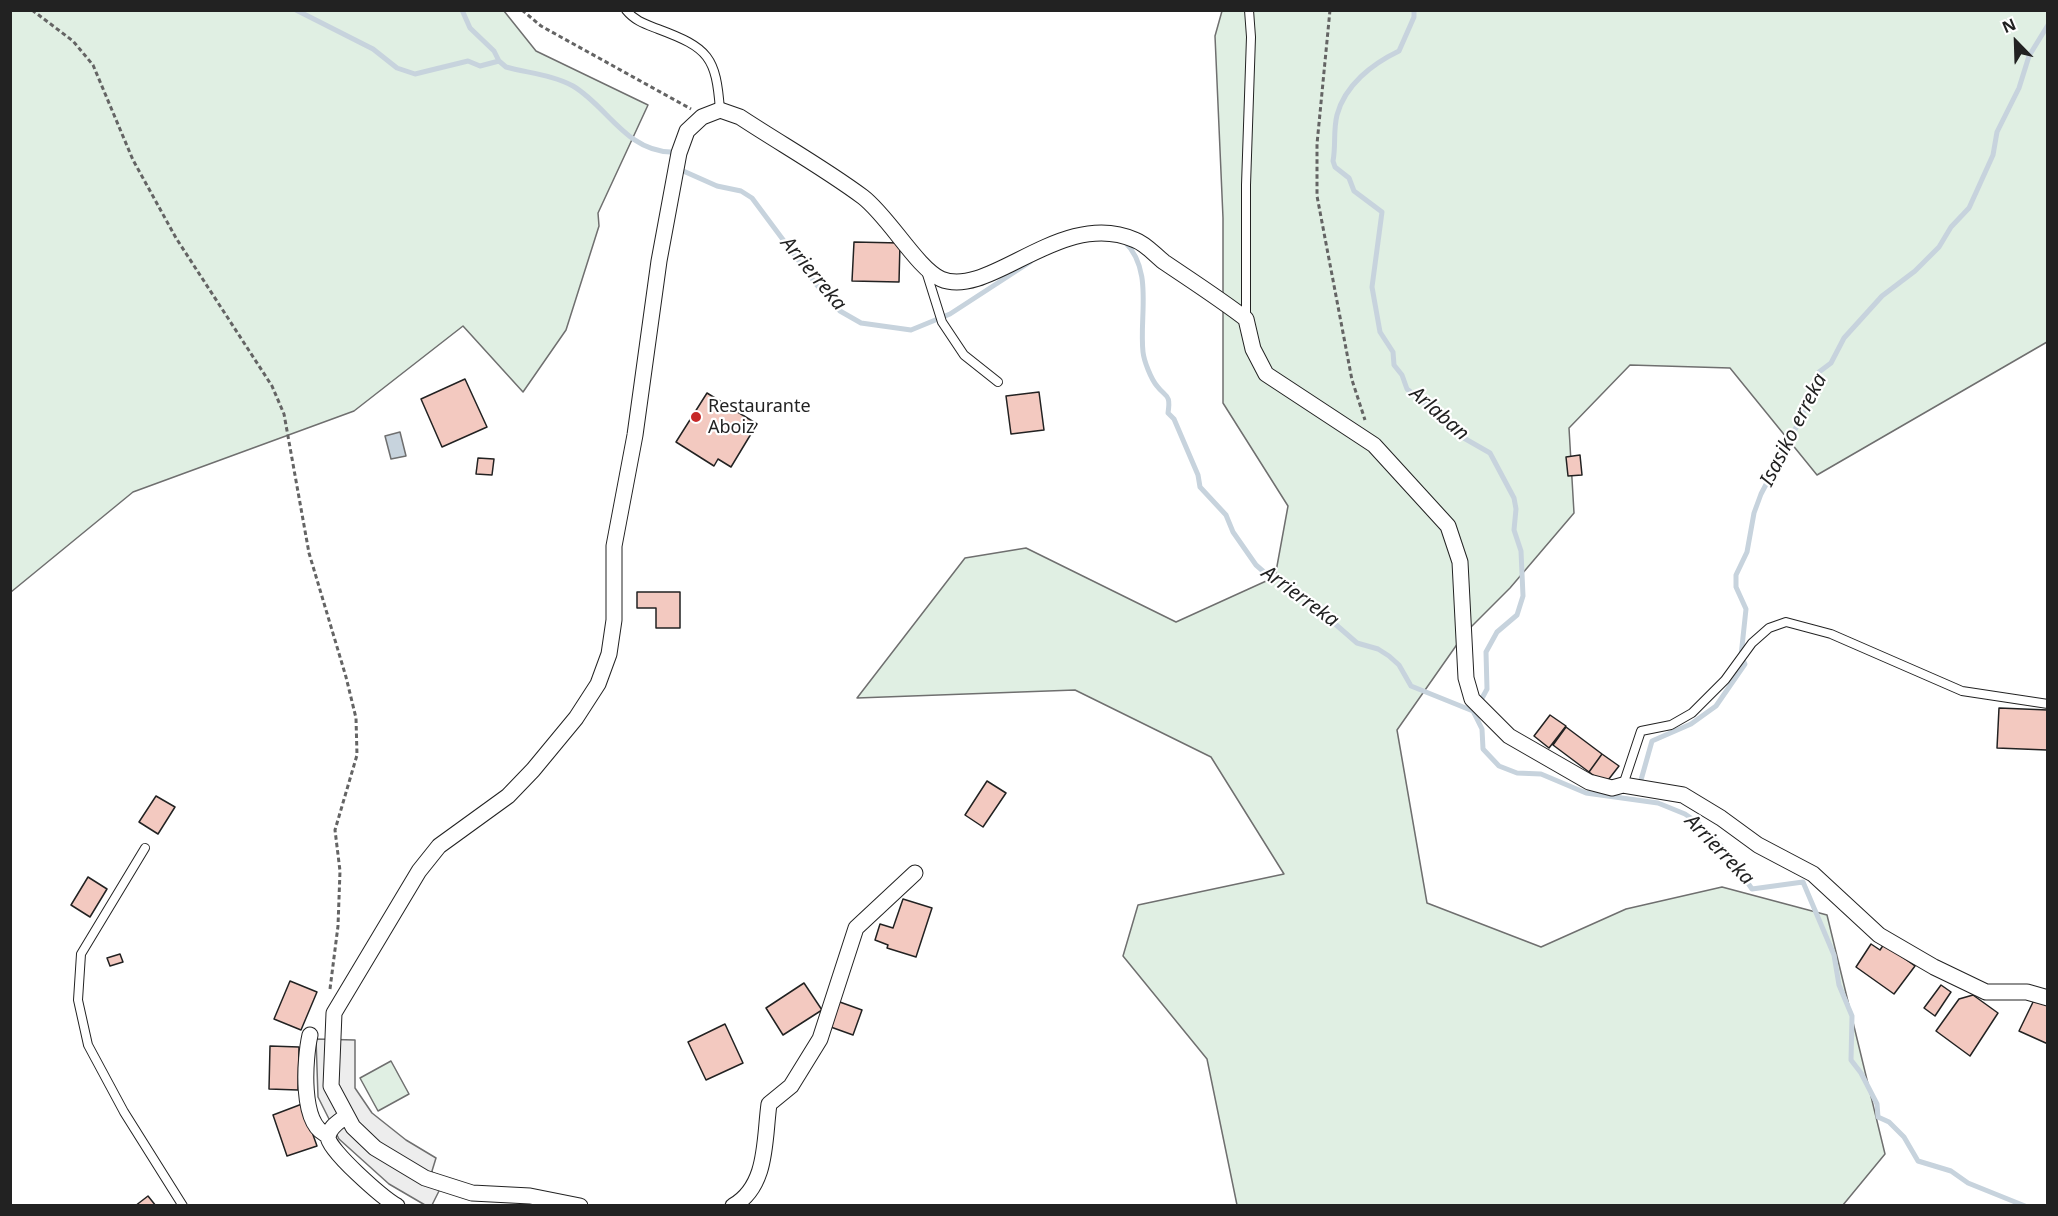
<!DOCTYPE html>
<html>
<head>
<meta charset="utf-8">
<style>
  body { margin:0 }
  #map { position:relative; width:2058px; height:1216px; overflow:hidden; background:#fff; font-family:"Noto Sans",sans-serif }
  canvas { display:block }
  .frame { position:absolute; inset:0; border:12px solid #222; pointer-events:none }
  .north { position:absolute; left:1986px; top:12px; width:60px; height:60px; -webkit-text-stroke:4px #fff; paint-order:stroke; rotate:337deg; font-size:16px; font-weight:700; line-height:24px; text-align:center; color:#222 }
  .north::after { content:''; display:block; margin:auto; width:21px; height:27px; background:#222; clip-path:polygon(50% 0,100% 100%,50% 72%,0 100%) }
</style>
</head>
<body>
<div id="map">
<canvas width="2058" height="1216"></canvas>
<div class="frame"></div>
<div class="north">N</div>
</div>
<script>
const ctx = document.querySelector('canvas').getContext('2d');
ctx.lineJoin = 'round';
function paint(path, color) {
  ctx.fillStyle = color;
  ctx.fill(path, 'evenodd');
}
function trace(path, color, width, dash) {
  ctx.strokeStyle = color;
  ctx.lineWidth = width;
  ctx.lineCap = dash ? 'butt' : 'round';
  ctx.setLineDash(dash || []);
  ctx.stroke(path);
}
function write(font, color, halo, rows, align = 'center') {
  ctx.font = font + ' "Noto Sans",sans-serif';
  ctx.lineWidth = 4.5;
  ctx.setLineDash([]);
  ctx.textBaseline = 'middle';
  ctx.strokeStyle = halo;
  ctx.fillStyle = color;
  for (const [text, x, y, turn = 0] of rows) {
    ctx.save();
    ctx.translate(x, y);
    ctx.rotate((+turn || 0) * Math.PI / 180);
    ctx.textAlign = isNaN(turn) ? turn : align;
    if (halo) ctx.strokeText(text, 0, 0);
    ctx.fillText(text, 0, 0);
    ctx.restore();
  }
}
const green = new Path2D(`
  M11,10L504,11L536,51L648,105L598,213L599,226L566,330L523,392L463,326L354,411L133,492L11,592Z
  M1222,11H2047V342L1817,475L1730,368L1630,365L1569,428L1574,513L1510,588L1465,633L1397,730L1427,903L1541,947L1626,909L1722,887L1827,915L1885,1154L1843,1205H1237L1207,1059L1123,956L1138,905L1284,874L1211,757L1075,690L857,698L965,558L1026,548L1176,622L1275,577L1288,506L1223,403V218L1215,36Z
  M391,1061L409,1094L378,1111L360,1078Z`);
paint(green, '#e0efe3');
trace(green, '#6f6f6f', 1.5);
const parking = new Path2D(`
  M316,1039L355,1040V1088L372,1113L406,1140L436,1158L432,1171L439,1191L432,1205H425L389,1184L339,1139L318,1097Z`);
paint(parking, '#ededed');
trace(parking, '#6f6f6f', 1.5);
const water = new Path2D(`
  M400,432L406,456L391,459L385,436Z`);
paint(water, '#c7d3dd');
trace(water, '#6f6f6f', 1.5);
trace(new Path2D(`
  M296,10L373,49L397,68L415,74L468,61L480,66L499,61
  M462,10L470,28L494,51L499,61L506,67C528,73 553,75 573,86C607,106 626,151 671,152L675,159
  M1414,10V17L1399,51C1372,64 1345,85 1337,115C1333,131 1336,146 1333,161L1335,167L1349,178L1354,191L1382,212L1372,287L1380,332L1393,352L1394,365L1402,375L1407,389L1447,421L1455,433L1490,453L1514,498L1516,509L1514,530L1521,551L1523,596L1517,615L1497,632L1486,652L1487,689L1480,702
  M679,167L681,170L717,186L741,191L752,198L816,284L840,311L861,323L911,330L950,314L1030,262
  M1124,241C1154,270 1139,315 1143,352C1144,361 1151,379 1157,386C1166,398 1171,393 1168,413L1174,419L1198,475L1200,487L1226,515L1233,532L1256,565L1264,572L1280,578L1323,610L1334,623L1357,643L1378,649L1389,656L1399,665L1411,686L1473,711L1482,729L1483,749L1499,766L1517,773L1541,774L1586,793L1658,803L1685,814L1701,825L1725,850L1752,889L1803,882L1834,955L1839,985L1852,1016L1851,1060L1861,1073L1877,1104L1878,1117L1889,1122L1904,1137L1918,1161L1951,1171L1968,1183L2025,1206
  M1641,780L1652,741L1691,724L1716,706L1745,664L1741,656L1746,609L1736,587V575L1747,552L1754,513L1761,494L1801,418L1819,372L1831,363L1844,338L1882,296L1915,271L1939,247L1951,227L1969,208L1993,155L1997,132L2019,88L2029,56L2048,25`), '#c7d3dd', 5);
const building = new Path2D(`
  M854,242L900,243L899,282L852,281Z
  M465,379L487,427L442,447L421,399Z
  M1039,392L1044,430L1011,434L1006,396Z
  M707,393L757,424L731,467L718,459L714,466L676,442Z
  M1580,455L1582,475L1568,476L1566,457Z
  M478,458L494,459L492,475L476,474Z
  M637,592H680V628H656V608H637Z
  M1999,708L2048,710L2047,750L1997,748Z
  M1550,715L1566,726L1549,748L1534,736Z
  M1566,727L1602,754L1589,772L1553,745Z
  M1602,754L1619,766L1605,784L1589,772Z
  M987,781L1006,793L983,827L965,815Z
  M156,796L175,807L158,834L139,822Z
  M88,877L107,889L90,917L71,905Z
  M903,899L932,908L916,957L887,948L888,945L875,940L880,924L893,928Z
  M1871,944L1880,950L1884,944L1915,966L1894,994L1856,967Z
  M120,954L123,962L110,966L107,958Z
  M290,981L317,992L301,1030L274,1019Z
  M804,983L822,1010L783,1035L766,1008Z
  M1941,985L1951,992L1935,1016L1924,1008Z
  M1973,995L1998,1013L1970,1056L1936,1031L1959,999Z
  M2034,1000L2048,1006V1044L2019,1031Z
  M837,1001L862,1010L853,1035L828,1026Z
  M725,1024L743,1063L706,1080L688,1042Z
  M270,1046L299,1047L298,1090L269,1089Z
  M302,1104L317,1146L287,1156L273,1115Z
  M148,1196L156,1206H135Z`);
paint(building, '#f3c9c0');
trace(building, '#222', 1.5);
const service = new Path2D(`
  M626,10C635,21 645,24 658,29C709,48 716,57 720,110
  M926,271L942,322L964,355L998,382
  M1246,318V185L1251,37L1249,10
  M1623,785L1641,731L1671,725L1692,713L1725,680L1752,643L1769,628L1786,622L1831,634L1962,691L2048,704
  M145,848L81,954L78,1000L88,1045L124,1112L183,1206`);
const minor = new Path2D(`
  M310,1035C305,1057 299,1126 328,1135
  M346,1116C339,1122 329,1127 328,1137C328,1150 383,1198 397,1206
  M580,1206L530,1196L472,1193L425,1178L375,1148L353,1127L331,1086L334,1013L419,871L439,846L508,796L533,770L576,718L598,684L609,654L614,620V546L635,435L659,261L679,153L687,131L702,117L720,110L740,117C781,144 824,168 863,197C889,217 917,268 941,279C989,300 1062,207 1135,240C1146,244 1155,255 1164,262C1192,281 1220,299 1246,319L1253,349L1266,374L1374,445L1448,526L1460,562L1466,678L1472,699L1509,736L1589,782L1612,788L1623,785L1683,795L1721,818L1758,845L1813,874L1879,935L1934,967L1986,992H2027L2048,998
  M733,1206C768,1186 764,1140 769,1104L791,1086L820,1039L856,928L915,873`);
trace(service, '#222', 10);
trace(minor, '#222', 17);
trace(new Path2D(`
  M32,10L73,41L93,65L133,160L176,238L272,386L284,414L309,553L346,677L356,718L357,755L335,830L340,871L338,926L330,989
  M522,10L541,26L691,109
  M1330,10L1317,144V196L1352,380L1365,420`), '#646464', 3, [4.5, 3]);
trace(service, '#fff', 8);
trace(minor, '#fff', 15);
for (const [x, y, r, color] of [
  [696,417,6,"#c62828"]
]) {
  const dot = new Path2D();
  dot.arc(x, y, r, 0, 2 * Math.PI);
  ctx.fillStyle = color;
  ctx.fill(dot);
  trace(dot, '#fff', 2);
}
write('18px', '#222', '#fff', [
  ["Restaurante",708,407],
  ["Aboiz",708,428]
], 'left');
write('italic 20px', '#222', '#fff', [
  ["Arrierreka",813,274,50],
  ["Arlaban",1439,414,41],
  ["Isasiko erreka",1794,430,-63],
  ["Arrierreka",1300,597,36],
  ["Arrierreka",1719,850,46]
]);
</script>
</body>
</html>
